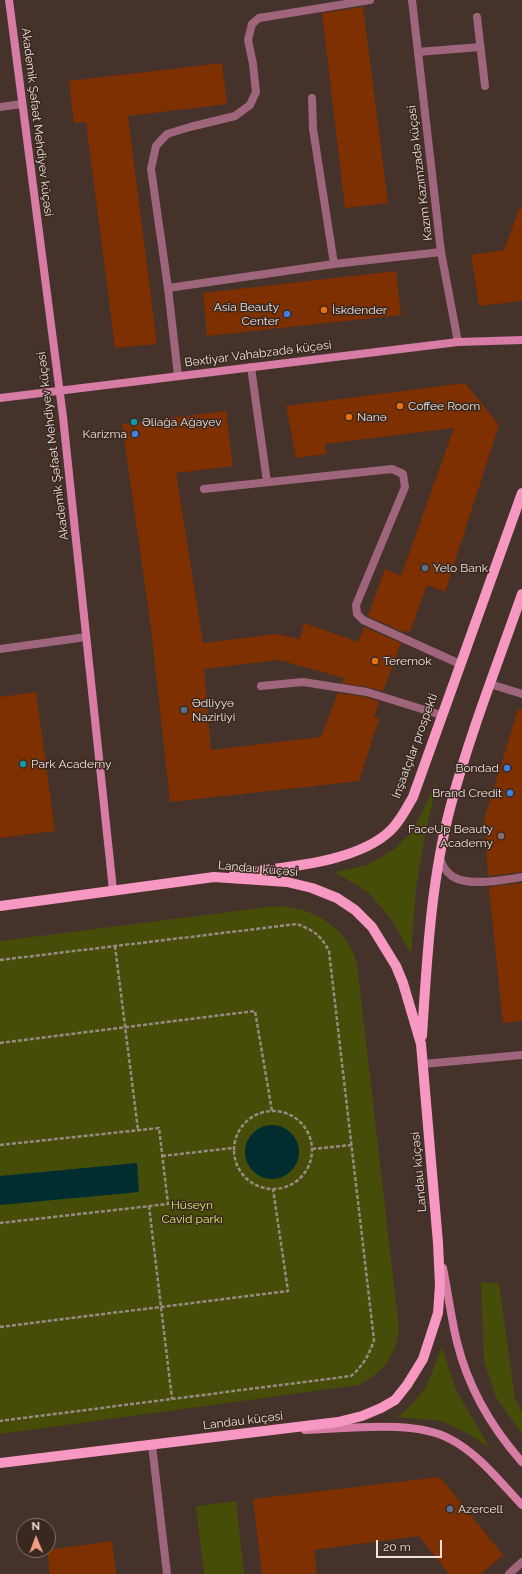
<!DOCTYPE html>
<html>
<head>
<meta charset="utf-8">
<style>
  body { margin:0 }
  #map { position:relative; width:522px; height:1574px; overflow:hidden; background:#45322a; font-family:Raleway,sans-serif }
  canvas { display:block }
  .north { position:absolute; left:16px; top:1518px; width:40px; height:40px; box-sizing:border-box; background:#3a2820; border:1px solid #82726c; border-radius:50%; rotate:359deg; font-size:11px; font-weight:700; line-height:16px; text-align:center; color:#eee2dd }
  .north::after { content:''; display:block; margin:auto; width:14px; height:18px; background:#f39f86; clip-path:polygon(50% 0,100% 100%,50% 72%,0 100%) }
  .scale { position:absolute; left:376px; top:1540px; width:66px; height:18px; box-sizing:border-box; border:2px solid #eee2dd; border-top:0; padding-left:5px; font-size:12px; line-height:14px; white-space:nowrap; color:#eee2dd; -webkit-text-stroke:3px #3a2820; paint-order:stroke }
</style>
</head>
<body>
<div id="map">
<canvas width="522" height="1574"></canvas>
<div class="north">N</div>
<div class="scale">20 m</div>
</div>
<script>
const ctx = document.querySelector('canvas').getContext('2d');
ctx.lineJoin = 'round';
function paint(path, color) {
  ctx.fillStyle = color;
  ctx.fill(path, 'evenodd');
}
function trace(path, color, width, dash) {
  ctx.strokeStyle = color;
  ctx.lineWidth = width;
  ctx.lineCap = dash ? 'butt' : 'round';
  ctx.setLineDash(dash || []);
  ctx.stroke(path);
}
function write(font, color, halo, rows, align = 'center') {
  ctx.font = font + ' Raleway,sans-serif';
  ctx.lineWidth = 3;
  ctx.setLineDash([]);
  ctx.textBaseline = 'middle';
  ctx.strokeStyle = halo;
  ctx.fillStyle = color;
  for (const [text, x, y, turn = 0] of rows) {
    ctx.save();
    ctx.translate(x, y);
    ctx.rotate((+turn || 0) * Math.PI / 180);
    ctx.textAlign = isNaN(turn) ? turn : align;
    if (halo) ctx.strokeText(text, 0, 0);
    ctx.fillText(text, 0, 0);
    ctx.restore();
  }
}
paint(new Path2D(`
  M439,777L426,829L416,888L411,954L392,920L369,893L335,872L367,865L393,850L413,831Z
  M276,906C306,907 333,919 350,946C353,951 355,958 357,963L399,1329C395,1357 385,1371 359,1385L0,1434V941Z
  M481,1282L499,1283L515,1399L522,1412V1434L496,1397L484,1361Z
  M442,1347L456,1390L490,1448L465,1432L441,1421L398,1417L412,1404L426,1387Z
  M236,1501L244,1574H204L196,1506Z`), '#464d08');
paint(new Path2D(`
  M245 1152a27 27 0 1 1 54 0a27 27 0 1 1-54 0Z
  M137,1163L139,1192L0,1205V1176Z`), '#002e30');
paint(new Path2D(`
  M363,7L388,203L345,208L322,13Z
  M222,63L227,104L128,116L157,344L115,348L86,122L74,123L69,81Z
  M520,207H522V301L479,306L471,255L504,250Z
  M396,271L401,315L207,336L203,293Z
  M465,383L499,425L445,592L427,585L410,632L406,630L405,633L368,616L385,569L401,576L454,428L325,444L326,454L296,458L286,406Z
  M226,411L233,466L176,473L203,643L277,634L300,639L304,623L358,642L364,627L401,643L383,691L368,687L342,683L344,678L279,660L204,669L211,750L321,737L338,693L366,697L379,702L374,717L379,719L359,781L170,802L151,628L122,424Z
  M36,692L55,831L0,838V697Z
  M518,709L522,710V872L488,876L484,820Z
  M522,883V1021L503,1023L489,887Z
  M440,1477L503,1555L481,1574H449L419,1536L314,1550L317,1574H262L253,1499Z
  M112,1541L116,1574H50L47,1550Z`), '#7e3000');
trace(new Path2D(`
  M115,946L138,1130
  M0,960L297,924C314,931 320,934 329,951L374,1340C369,1355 363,1366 351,1376L0,1421
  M0,1043L255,1011L272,1111
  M234 1150a39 39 0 1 1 78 0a39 39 0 1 1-78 0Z
  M0,1145L159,1128L168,1204L0,1223
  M312,1149L352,1145
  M162,1156L233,1148
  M149,1206L172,1399
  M0,1327L288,1291L273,1189`), '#998a83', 2.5, [4, 2]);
trace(new Path2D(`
  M477,17L485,86
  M418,52L480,47
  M312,98L313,129L334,264
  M168,288L334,264L441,252
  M251,367L267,482
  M178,376L168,288L151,169L156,146L167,134L190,127L235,116L250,105L256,92L253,64L248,40L252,24L259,18L370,0
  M204,489L392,469L403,474L405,487L356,605L357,614L363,620L460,664
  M0,649L86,637
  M490,684L522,694
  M261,686L303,682L367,692L441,715
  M423,1064L522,1055`), '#9e657d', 8);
trace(new Path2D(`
  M412,0L441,252L458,342
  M0,107L22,104
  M440,859C443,866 445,871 452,876C466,887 505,880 522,877
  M152,1445L167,1574
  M509,1574L522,1562`), '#9e657d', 8);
trace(new Path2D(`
  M9,0L63,417L113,890
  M0,398L458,342L522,340
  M443,1268C448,1292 451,1318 457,1342C468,1387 492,1428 522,1462
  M305,1430C346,1429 415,1419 450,1439C479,1454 500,1482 522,1505`), '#d77ca5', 8);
trace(new Path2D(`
  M234,874C281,867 356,864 391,830C401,820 406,809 413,797L522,493
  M0,906L214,877L287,882L312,888L337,898L355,910L372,927L396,966L403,983L421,1044L438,1243L440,1285L438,1313L423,1359L407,1385L395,1400L381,1408L362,1416L338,1422L0,1463
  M422,1036C427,958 431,877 452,801C471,731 498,663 522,594`), '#f698c1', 10);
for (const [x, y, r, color] of [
  [324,310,4,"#e8710a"],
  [287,314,4,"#3f7fe0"],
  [400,406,4,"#e8710a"],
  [349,417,4,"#e8710a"],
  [134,422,4,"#0f9aa8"],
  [135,434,4,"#3f7fe0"],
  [425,568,4,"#5c6f8a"],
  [375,661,4,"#e8710a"],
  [184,710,4,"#5c6f8a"],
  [23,764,4,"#0f9aa8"],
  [507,768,4,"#3f7fe0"],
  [510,793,4,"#3f7fe0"],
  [501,836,4,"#8d6e63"],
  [450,1509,4,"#5c6f8a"]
]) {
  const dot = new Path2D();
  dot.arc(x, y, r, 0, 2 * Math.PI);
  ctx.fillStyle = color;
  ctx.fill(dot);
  trace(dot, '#3a2820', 1.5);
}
write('12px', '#eee2dd', '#3a2820', [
  ["Akademik Şəfaət Mehdiyev küçəsi",37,122,83],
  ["Kazım Kazımzadə küçəsi",420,173,-97],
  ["Bəxtiyar Vahabzadə küçəsi",258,354,-7],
  ["Akademik Şəfaət Mehdiyev küçəsi",53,446,-97],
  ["İnşaatçılar prospekti",415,746,-70],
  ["Landau küçəsi",258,869,5],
  ["Landau küçəsi",419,1172,-95],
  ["Landau küçəsi",243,1421,-7]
]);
write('12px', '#eee2dd', '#3a2820', [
  ["Asia Beauty",279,307,"right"],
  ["Center",279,321,"right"],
  ["İskdender",332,310],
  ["Coffee Room",408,406],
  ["Nanə",357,417],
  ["Əliağa Ağayev",142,422],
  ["Karizma",127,434,"right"],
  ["Yelo Bank",433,568],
  ["Teremok",383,661],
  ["Ədliyyə",192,703],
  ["Nazirliyi",192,717],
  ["Park Academy",31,764],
  ["Bondad",499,768,"right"],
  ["Brand Credit",502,793,"right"],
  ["FaceUp Beauty",493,829,"right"],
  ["Academy",493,843,"right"],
  ["Azercell",458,1509]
], 'left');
write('12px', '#d8e96c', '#3a2820', [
  ["Hüseyn",192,1205],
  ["Cavid parkı",192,1219]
]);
</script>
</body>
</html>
